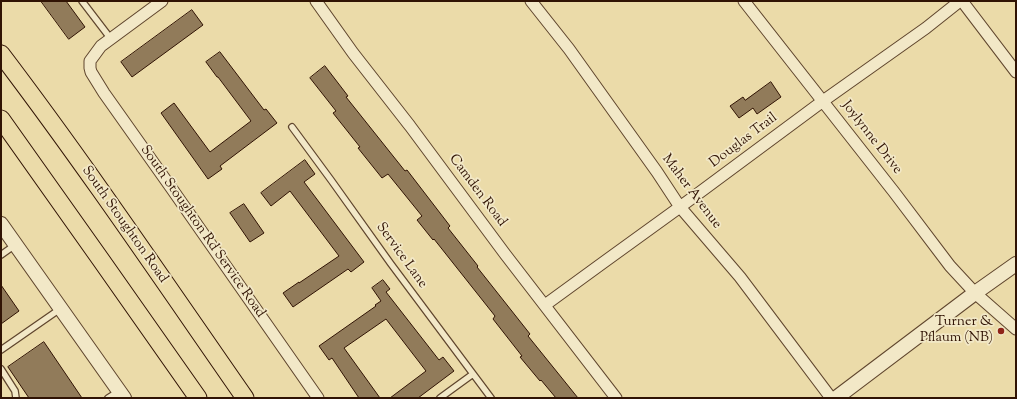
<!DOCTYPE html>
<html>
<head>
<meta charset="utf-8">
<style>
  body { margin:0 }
  #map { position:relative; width:1017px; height:399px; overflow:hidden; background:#ebdba9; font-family:"Sorts Mill Goudy",serif }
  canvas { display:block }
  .frame { position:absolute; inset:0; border:2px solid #301304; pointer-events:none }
</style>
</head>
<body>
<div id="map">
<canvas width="1017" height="399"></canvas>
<div class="frame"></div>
</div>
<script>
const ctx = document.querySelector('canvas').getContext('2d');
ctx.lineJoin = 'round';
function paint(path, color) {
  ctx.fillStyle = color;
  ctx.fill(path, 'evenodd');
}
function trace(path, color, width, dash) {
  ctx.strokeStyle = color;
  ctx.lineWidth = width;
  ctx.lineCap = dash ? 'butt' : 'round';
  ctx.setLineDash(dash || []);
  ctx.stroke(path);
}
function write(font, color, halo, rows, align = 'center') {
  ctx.font = font + ' "Sorts Mill Goudy",serif';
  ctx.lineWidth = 3.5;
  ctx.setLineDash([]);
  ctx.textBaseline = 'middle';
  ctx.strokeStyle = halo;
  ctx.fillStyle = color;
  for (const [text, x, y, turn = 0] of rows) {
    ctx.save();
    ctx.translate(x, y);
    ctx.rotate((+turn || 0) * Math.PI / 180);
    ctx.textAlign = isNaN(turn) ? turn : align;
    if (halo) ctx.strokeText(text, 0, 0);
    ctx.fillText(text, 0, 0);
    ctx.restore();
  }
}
const building = new Path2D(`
  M41,1H66L85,27L69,39Z
  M192,10L203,25L132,77L121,62Z
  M220,52L264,110L266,109L277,123L220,166L222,169L208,179L161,113L174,103L210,152L251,121L218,77H217L206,62Z
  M325,66L348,96L346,97L405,171L407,170L450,226L448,228L478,266L477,267L530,334L528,336L578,398H556L541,380L540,381L520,357L522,356L493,319L495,316L434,239L433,240L417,220L422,216L388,174L382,178L358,148L360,147L333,113L336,111L310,78Z
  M771,82L781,97L757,114L753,108L739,118L730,106L743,97L745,100Z
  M305,160L315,174L304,182L364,262L351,272L348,269L293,307L283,293L299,282V283L339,256L290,191L271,206L261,193Z
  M244,204L264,233L250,242L230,213Z
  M383,280L390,289L386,292L439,360L443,357L454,371L418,398H390L426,371L386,319L344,348L380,398H359L332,358L329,360L319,346L376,306L375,305L381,301L372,288Z
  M1,285L19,311L1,324Z
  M44,342L82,398H29L8,367Z`);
paint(building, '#917b5a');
trace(building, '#301304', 1);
const service = new Path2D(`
  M82,1L111,39
  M292,127L331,180L391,264L491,398
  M1,255L15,245
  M1,350L60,309
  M1,369L15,391L16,398
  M108,398L119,391
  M440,398L473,374`);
const minor = new Path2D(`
  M162,1L101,46L90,61V68L91,72L104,93L172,189L318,398
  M316,1L353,53L410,126L505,254L616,398
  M531,1L569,49L657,172L680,207L740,277L831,398
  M744,1L894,192L950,266L975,293L1016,329
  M962,1L1016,72
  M545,305L604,262L680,207L823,101L926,28L960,1`);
const tertiary = new Path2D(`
  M1,224L124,398
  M836,398L975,293L1016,264`);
const primary = new Path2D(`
  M1,54C86,166 165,283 245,398
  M1,119L101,260L198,398`);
trace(service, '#5f452d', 8);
trace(minor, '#5f452d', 13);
trace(tertiary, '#5f452d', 16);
trace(primary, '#301304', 19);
trace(service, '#f2e8c7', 5.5);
trace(minor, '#f2e8c7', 11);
trace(tertiary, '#f2e8c7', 14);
trace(primary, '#ebdba9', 17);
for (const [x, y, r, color] of [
  [1001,331,4,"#8f2418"]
]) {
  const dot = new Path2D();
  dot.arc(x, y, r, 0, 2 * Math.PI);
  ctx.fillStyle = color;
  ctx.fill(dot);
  trace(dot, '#f2e8c7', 1.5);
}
write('14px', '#301304', '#f2e8c7', [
  ["Joylynne Drive",871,138,52],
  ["Douglas Trail",744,141,-37],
  ["Camden Road",477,191,53],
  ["Maher Avenue",691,192,53],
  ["South Stoughton Road",124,225,55],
  ["South Stoughton Rd Service Road",202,232,55],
  ["Service Lane",401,256,54]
]);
write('14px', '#301304', '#f2e8c7', [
  ["Turner &",993,323],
  ["Pflaum (NB)",993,339]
], 'right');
</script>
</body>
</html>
